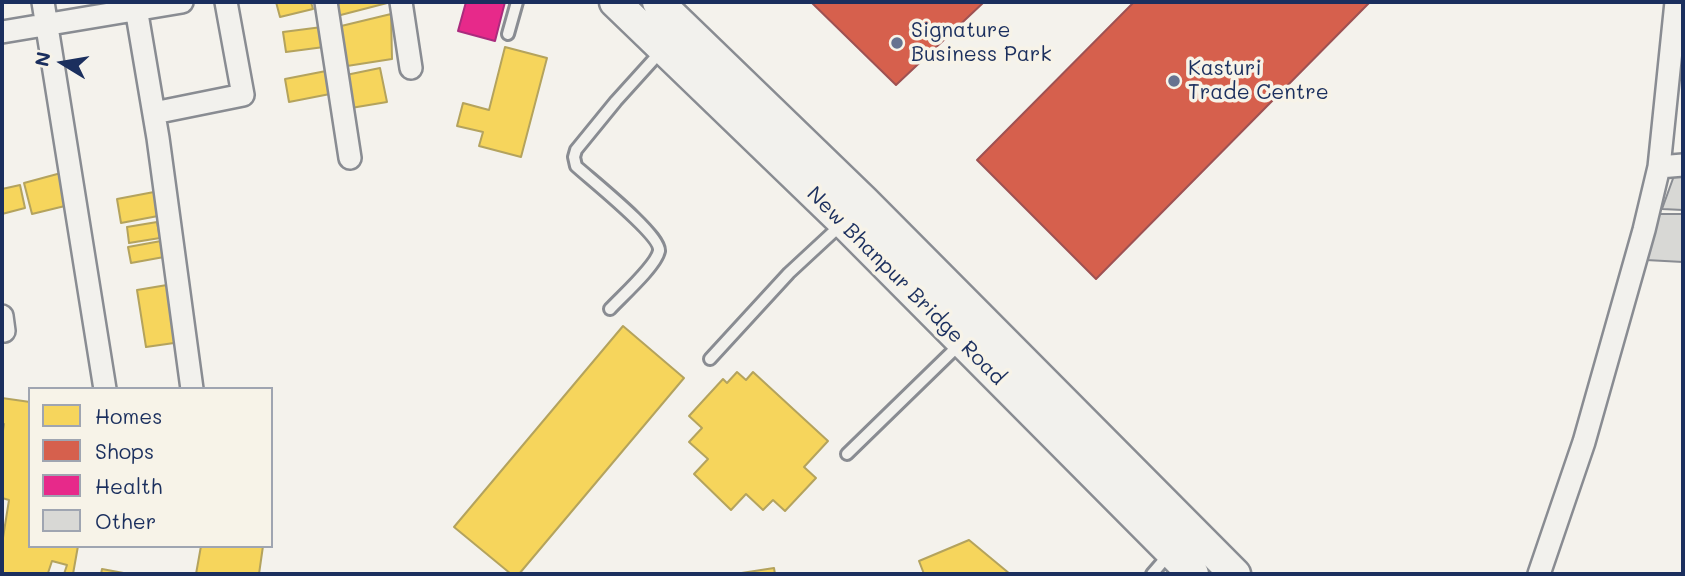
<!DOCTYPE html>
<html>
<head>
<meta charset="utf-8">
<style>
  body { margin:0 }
  #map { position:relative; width:1685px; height:576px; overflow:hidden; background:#f4f2ec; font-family:Mali,sans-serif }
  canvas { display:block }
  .frame { position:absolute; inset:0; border:4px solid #1b2f5e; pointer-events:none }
  .legend { position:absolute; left:28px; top:387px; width:245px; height:161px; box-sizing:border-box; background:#f7f3e8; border:2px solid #9fa5b1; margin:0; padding:9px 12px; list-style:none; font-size:21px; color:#1b2f5e }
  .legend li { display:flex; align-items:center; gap:14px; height:35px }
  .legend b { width:35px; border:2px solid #9fa5b1 }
  .north { position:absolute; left:28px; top:28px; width:70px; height:70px; -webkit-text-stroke:5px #f7f3e8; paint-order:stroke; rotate:281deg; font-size:19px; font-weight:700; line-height:28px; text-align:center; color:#1b2f5e }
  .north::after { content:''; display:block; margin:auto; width:24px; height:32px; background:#1b2f5e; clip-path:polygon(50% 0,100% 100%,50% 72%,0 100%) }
</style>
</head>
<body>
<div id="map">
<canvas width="1685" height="576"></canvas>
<div class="frame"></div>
<ul class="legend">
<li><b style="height:19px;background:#f6d55c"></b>Homes</li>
<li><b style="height:19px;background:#d6604d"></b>Shops</li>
<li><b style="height:19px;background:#e7298a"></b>Health</li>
<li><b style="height:19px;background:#d8d8d5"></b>Other</li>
</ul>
<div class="north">N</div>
</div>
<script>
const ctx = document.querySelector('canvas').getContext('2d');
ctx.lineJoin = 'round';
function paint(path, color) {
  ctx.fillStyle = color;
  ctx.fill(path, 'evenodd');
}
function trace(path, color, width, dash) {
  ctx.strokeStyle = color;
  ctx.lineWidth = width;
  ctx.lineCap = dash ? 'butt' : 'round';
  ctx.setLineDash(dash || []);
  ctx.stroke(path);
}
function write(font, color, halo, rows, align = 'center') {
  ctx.font = font + ' Mali,sans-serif';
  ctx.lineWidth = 7;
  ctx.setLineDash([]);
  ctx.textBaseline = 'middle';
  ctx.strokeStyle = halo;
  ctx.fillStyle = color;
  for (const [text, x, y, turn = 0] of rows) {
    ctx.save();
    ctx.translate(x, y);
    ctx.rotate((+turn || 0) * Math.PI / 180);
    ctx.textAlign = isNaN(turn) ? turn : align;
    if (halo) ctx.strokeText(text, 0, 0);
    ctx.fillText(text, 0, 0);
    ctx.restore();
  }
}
const homes = new Path2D(`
  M276,2H311L313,9L280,17Z
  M330,2H391L333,17Z
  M391,14L392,59L347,66L337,27Z
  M322,27L324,47L286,52L283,32Z
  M505,47L547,58L521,157L479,146L483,132L457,126L463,103L489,110Z
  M380,68L387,102L351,108L346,75Z
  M326,71L330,94L289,102L285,79Z
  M61,173L69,205L32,214L24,183Z
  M20,185L25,208L2,214V189Z
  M154,192L158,216L121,223L117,199Z
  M157,222L160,238L129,243L127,227Z
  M161,241L164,257L131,263L128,247Z
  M173,284L181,342L146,347L137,290Z
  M623,326L684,378L519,574H511L454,527Z
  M737,372L746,380L753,372L828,441L804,467L816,478L785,511L773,500L763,510L746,494L731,510L694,474L708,459L689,442L702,428L689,416L723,379L727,383Z
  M2,398L30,402V546H78L73,574H64L67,565L52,561L48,573L53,574H2V544L9,500L2,498V437L4,424H2Z
  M969,540L1010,574H924L919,561Z
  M201,546H263L259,574H196Z
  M774,568L775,574H735Z
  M102,569L129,574H101Z`);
paint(homes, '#f6d55c');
trace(homes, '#b4a35d', 2);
const shops = new Path2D(`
  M811,2H984L896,85Z
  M1134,2H1370L1096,279L977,160Z`);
paint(shops, '#d6604d');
trace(shops, '#9e5152', 2);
const health = new Path2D(`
  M466,2H505L495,41L458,31Z`);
paint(health, '#e7298a');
trace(health, '#aa2b7d', 2);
const building = new Path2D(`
  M1675,173H1683V210L1662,209Z
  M1658,214H1683V262L1646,260Z`);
paint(building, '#d8d8d5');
trace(building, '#898c92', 2);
const lane = new Path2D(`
  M508,34L517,2
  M610,309C621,297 656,266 659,251C661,235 590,179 576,166L574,157L576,150L616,101L663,49
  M710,359L789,273L843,223
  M847,454L960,344
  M1152,574L1171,552`);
const street = new Path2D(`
  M43,2L105,389
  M135,2L158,138L192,389
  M326,2L350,158
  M401,2L411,68
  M2,32L182,2
  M154,113L243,95L226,2
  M1659,167L1683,165
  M2,316L4,331
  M1539,574L1584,442L1644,230L1659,167L1676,2`);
const secondary = new Path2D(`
  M615,2L843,222L1193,574
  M658,2L864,201L1235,574`);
trace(lane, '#898c92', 16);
trace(street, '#898c92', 26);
trace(secondary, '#898c92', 35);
trace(lane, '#f2f1ed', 10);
trace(street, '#f2f1ed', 21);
trace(secondary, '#f2f1ed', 30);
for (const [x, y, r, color] of [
  [897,43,7,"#677390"],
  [1174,81,7,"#677390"]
]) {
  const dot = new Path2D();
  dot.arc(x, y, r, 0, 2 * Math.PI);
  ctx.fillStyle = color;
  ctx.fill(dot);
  trace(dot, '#f7f3e8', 2.5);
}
write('21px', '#1b2f5e', '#f7f3e8', [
  ["Signature",911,31],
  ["Business Park",911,55],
  ["Kasturi",1188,69],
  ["Trade Centre",1188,93]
], 'left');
write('21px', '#1b2f5e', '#f7f3e8', [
  ["New Bhanpur Bridge Road",906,286,45]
]);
</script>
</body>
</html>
